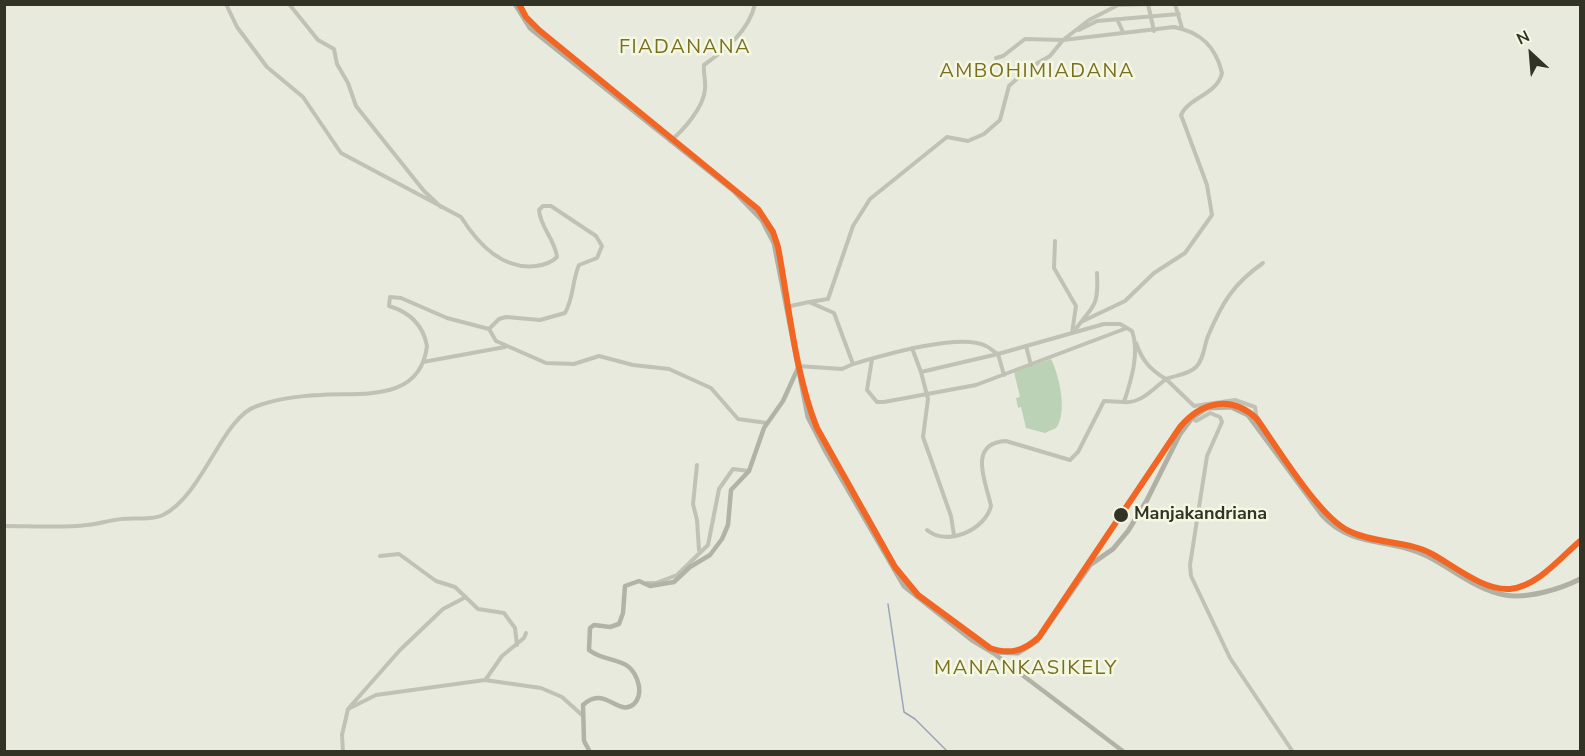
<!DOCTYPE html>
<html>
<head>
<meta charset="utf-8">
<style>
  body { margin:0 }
  #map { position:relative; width:1585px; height:756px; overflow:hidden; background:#e8eadd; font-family:"Nunito Sans",sans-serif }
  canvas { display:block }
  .frame { position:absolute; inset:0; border:6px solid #323225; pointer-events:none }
  .north { position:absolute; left:1501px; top:24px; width:60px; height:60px; -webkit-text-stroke:4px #f4f8e2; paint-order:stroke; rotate:334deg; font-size:16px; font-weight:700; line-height:24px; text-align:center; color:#323225 }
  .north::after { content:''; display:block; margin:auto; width:21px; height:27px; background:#323225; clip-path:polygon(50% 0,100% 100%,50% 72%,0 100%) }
</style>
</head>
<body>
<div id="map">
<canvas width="1585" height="756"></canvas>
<div class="frame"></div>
<div class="north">N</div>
</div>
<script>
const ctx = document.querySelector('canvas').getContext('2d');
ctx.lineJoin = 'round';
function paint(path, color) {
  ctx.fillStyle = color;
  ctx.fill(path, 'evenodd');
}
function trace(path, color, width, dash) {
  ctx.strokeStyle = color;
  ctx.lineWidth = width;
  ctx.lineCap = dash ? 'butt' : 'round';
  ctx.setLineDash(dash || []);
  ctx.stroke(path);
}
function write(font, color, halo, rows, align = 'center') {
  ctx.font = font + ' "Nunito Sans",sans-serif';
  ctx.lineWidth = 5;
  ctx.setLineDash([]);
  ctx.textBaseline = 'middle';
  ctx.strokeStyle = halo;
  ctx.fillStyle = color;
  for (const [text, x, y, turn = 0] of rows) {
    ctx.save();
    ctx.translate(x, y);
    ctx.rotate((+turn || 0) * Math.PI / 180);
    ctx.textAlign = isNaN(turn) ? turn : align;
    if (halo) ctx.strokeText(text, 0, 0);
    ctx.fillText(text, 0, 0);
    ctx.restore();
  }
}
paint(new Path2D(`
  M1051,359C1059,374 1068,413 1056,428L1045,433L1026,428L1021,407L1018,408L1016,398L1020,397L1014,372Z`), '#bcd2b6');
trace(new Path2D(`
  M888,604L904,712L915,719L948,752`), '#99a5bb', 1.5);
trace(new Path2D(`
  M226,4L237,27L267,67L303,97L341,153L461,217C478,244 503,270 536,266C544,265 551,263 557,257C555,239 540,227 539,210L543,206H551L596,236L602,246L597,258L579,265C572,281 574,297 565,313L540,320L506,317L499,319L489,329L496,341L546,363L574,364L599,356L633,365L669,369L711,388L738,419L767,423
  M289,4L318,40L334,49L337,64L348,83L356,106L424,191L441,207
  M1148,4L1154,31
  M1175,4L1182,28
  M1120,5L1148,4
  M1117,19L1123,32
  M1079,30L1097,21L1179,14
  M996,58L1003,56L1025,39L1063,40L1089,20L1120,4
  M670,141C683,131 704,107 705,89C706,81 703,73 704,65C725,50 749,31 755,4
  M1055,241L1054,268L1076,306L1072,333
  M809,302L828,299L853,226L870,199L947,137L968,141L984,134L1000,120L1009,86L1029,68L1050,56L1063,40L1174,27C1201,32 1216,47 1222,73C1217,95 1189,97 1181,115L1207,185L1212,215L1185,253L1154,273L1125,301L1081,322
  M786,307L809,302L834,313L853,364C881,356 961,332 986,346C991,348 993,352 998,354L1104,324H1120L1132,331C1140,352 1131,381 1124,402C1141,404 1154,388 1166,379L1194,406L1235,400L1255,407L1258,427
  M1075,330C1093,305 1099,308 1097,273
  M1136,343C1142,360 1150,370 1166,379C1176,375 1188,375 1196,367C1204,359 1204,346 1208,336C1222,303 1233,284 1263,263
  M1026,346L1031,365
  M912,348L921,372L998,354L1004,375
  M872,359L867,390L877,402H884L976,385L1127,328
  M423,362L505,347
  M798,366L842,369L853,364
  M921,372L928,399L923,437L951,516L954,535
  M1192,418L1196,421L1210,413L1220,417L1222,422L1207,456L1190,565L1191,576L1230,658L1293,752
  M697,465L693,504L697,520L699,550
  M4,526C27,526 66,528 87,525C99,524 110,520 122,519C135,517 151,521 163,515C204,494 222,417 257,406C276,399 299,396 320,395C361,392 420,403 427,346C423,324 409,312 389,306L390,297L401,298L447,318L489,329
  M927,530C947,547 985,530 991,506C987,485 966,443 1006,441L1070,460L1078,452L1104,401L1124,402
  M380,556L399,554L436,581L455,587L478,609L504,613L515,628L517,645
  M647,583H656L677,575L708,545L719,489L733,469L749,471
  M486,679L502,656L524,638L526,633
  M348,709L376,695L485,680L541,688L562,697L582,715
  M343,752L342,735L348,709L400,650L443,609L466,597`), '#c1c2b6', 4);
trace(new Path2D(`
  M992,652L1124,752
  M590,752L584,741L583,705C605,684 618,718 634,704C639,699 640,693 639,686C632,654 608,665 589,650L590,628L594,625L610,627L619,624L623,613L625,586L639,581L650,586L674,582L690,567L710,555L722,539L728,525L731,490L749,471L764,428L783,401L798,368`), '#b2b3a7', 4.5);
trace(new Path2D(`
  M515,4L530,28L734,191L762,220L774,243L808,417L826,452L904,586L972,640L992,652L1018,653L1037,641L1090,565L1113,549L1128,531L1147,500L1180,434L1192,418L1207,408L1231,407L1248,415L1322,515C1353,549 1389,537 1427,556C1451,568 1478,591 1505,595C1527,599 1561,589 1580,579`), '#b0b0a5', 5);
trace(new Path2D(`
  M519,4L526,17L539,30L758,209L773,232L778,247C789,305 795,374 817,428L895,567L918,595L990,648C1010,655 1024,651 1039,637L1180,427C1202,401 1232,395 1257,419C1277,447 1319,517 1349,531C1375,544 1406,540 1432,554C1454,566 1484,591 1510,589C1538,586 1560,558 1580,541`), '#f26522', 6);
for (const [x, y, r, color] of [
  [1121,515,8,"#323225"]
]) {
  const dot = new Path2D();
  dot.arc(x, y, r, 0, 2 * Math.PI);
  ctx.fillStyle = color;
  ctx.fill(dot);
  trace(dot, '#f4f8e2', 2);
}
write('bold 18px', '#323225', '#f4f8e2', [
  ["Manjakandriana",1134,515]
], 'left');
ctx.letterSpacing = '1.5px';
write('20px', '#796f20', '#f4f8e2', [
  ["FIADANANA",685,48],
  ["AMBOHIMIADANA",1037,72],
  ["MANANKASIKELY",1026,669]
]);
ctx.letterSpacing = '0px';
</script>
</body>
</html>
